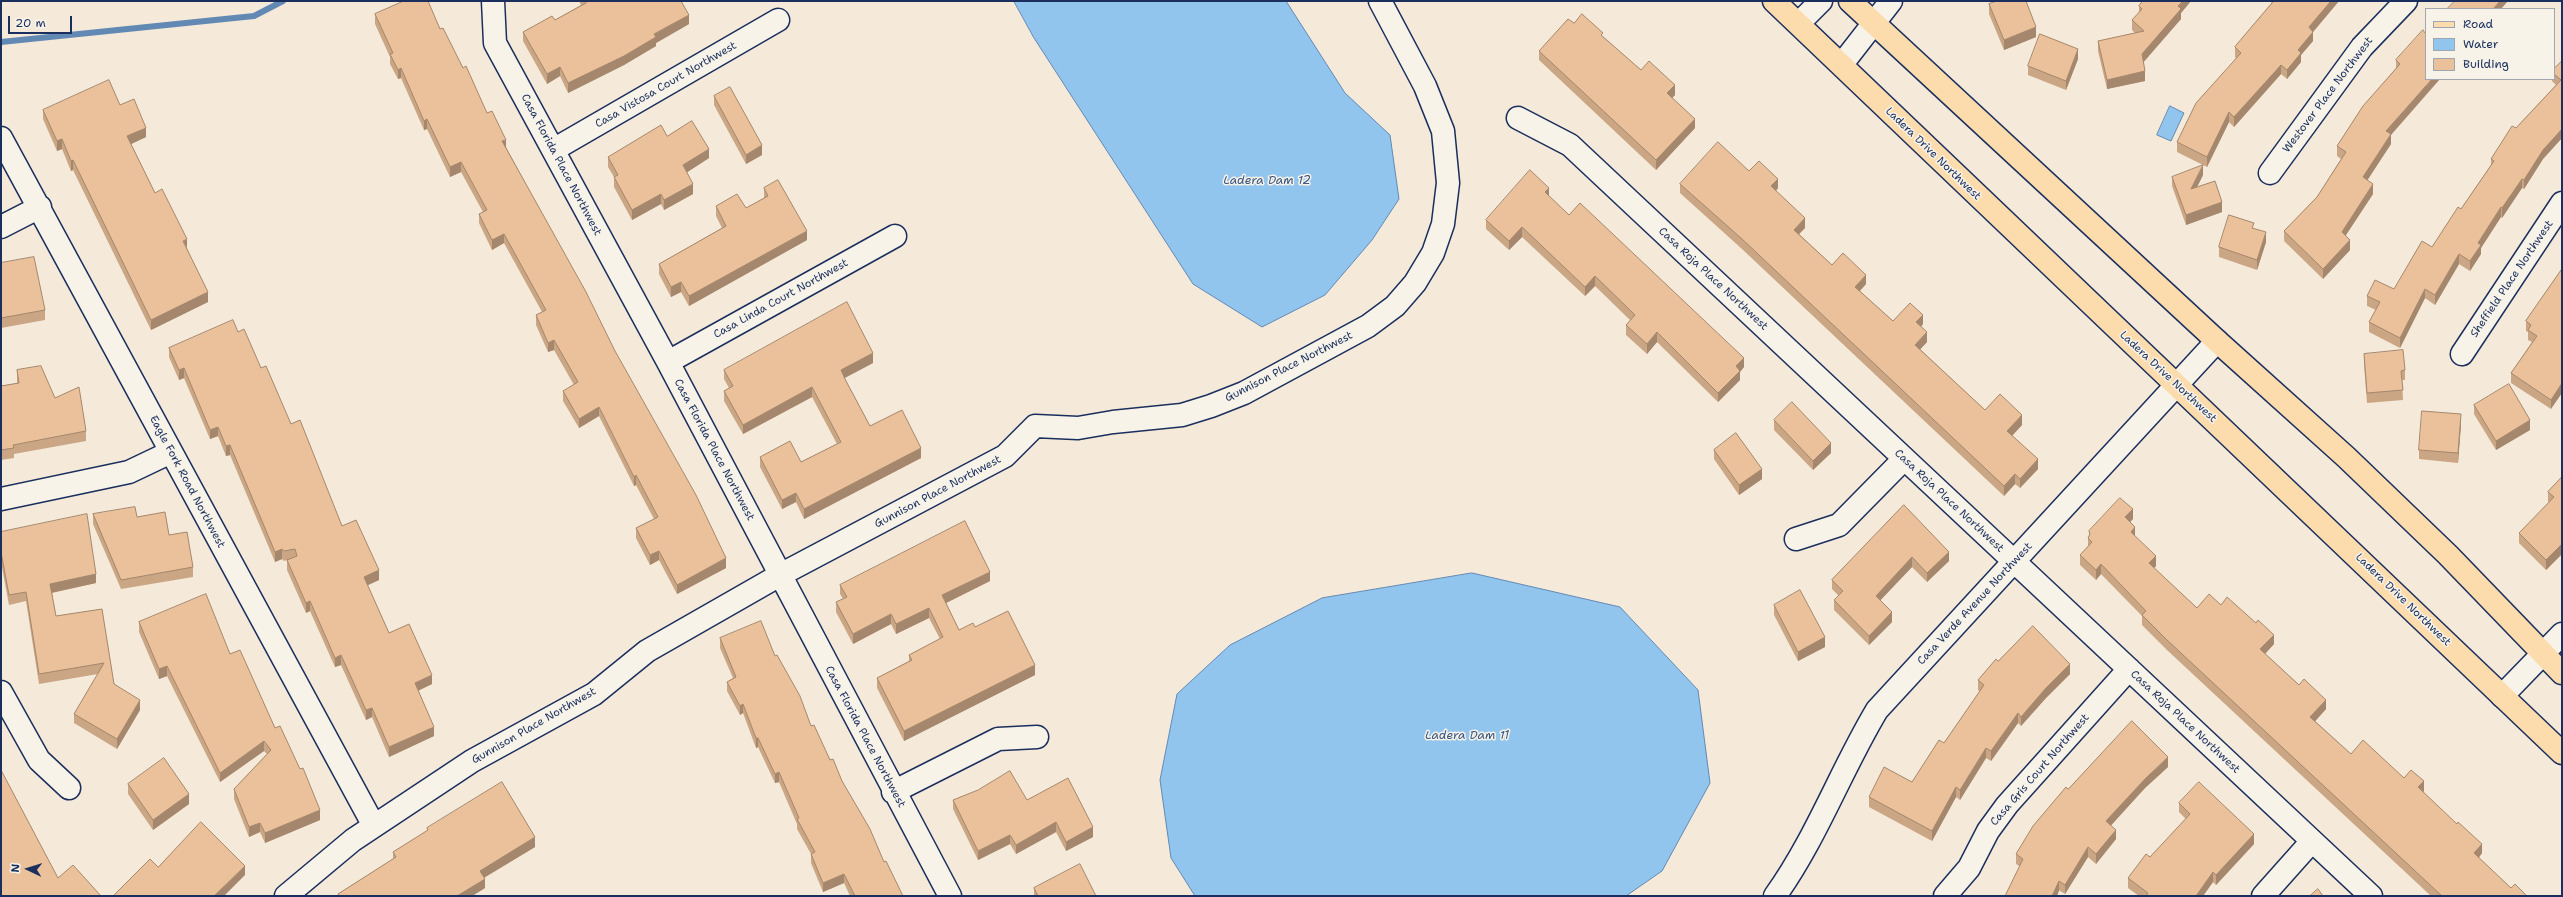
<!DOCTYPE html>
<html>
<head>
<meta charset="utf-8">
<style>
  body { margin:0 }
  #map { position:relative; width:2563px; height:897px; overflow:hidden; background:#f5e9d9; font-family:"Shantell Sans",sans-serif }
  canvas { display:block }
  .frame { position:absolute; inset:0; border:2px solid #1b2f5e; pointer-events:none }
  .legend { position:absolute; left:2425px; top:8px; width:130px; height:72px; box-sizing:border-box; background:#f7f3e8; border:1px solid #9fa5b1; margin:0; padding:5px 7px; list-style:none; font-size:12px; color:#1b2f5e }
  .legend li { display:flex; align-items:center; gap:8px; height:20px }
  .legend b { width:20px; border:1px solid #9fa5b1 }
  .north { position:absolute; left:8px; top:849px; width:40px; height:40px; -webkit-text-stroke:3px #f7f3e8; paint-order:stroke; rotate:274deg; font-size:11px; font-weight:700; line-height:16px; text-align:center; color:#1b2f5e }
  .north::after { content:''; display:block; margin:auto; width:14px; height:18px; background:#1b2f5e; clip-path:polygon(50% 0,100% 100%,50% 72%,0 100%) }
  .scale { position:absolute; left:8px; top:16px; width:64px; height:18px; box-sizing:border-box; border:2px solid #1b2f5e; border-top:0; padding-left:5px; font-size:12px; line-height:14px; white-space:nowrap; color:#1b2f5e; -webkit-text-stroke:3px #f7f3e8; paint-order:stroke }
</style>
</head>
<body>
<div id="map">
<canvas width="2563" height="897"></canvas>
<div class="frame"></div>
<ul class="legend">
<li><b style="height:5px;background:#fcdcac"></b>Road</li>
<li><b style="height:11px;background:#91c5ee"></b>Water</li>
<li><b style="height:11px;background:#ebc19b"></b>Building</li>
</ul>
<div class="north">N</div>
<div class="scale">20 m</div>
</div>
<script>
const ctx = document.querySelector('canvas').getContext('2d');
ctx.lineJoin = 'round';
function paint(path, color) {
  ctx.fillStyle = color;
  ctx.fill(path, 'evenodd');
}
function trace(path, color, width, dash) {
  ctx.strokeStyle = color;
  ctx.lineWidth = width;
  ctx.lineCap = dash ? 'butt' : 'round';
  ctx.setLineDash(dash || []);
  ctx.stroke(path);
}
function write(font, color, halo, rows, align = 'center') {
  ctx.font = font + ' "Shantell Sans",sans-serif';
  ctx.lineWidth = 3;
  ctx.setLineDash([]);
  ctx.textBaseline = 'middle';
  ctx.strokeStyle = halo;
  ctx.fillStyle = color;
  for (const [text, x, y, turn = 0] of rows) {
    ctx.save();
    ctx.translate(x, y);
    ctx.rotate((+turn || 0) * Math.PI / 180);
    ctx.textAlign = isNaN(turn) ? turn : align;
    if (halo) ctx.strokeText(text, 0, 0);
    ctx.fillText(text, 0, 0);
    ctx.restore();
  }
}
const water = new Path2D(`
  M1014,1H1286L1345,93L1390,135L1399,199L1372,240L1325,295L1262,327L1193,284L1034,38Z
  M2170,106L2184,113L2171,141L2157,135Z
  M1472,573L1620,607L1698,690L1710,783L1662,871L1626,896H1195L1171,858L1160,780L1177,694L1230,645L1322,598Z`);
paint(water, '#91c5ee');
trace(water, '#6289b4', 1);
trace(new Path2D(`
  M1,42L254,16L283,1`), '#6289b4', 6);
const minor = new Path2D(`
  M493,1L495,43L668,362L950,896
  M1799,23L1821,1
  M1842,64L1891,1
  M1518,118L1570,145L2371,896
  M1,138L374,826
  M553,150L778,20
  M2270,173L2362,47L2406,1
  M1,227L40,207
  M2462,354L2562,203
  M668,362L895,236
  M1,499L129,472L171,452
  M1796,539L1839,525L1904,459
  M1,692L39,760L69,788
  M2502,696L2562,634
  M893,792L998,739L1037,737
  M286,896L353,840L472,761L594,694L647,651L780,575L1005,456L1035,426L1078,428L1113,422L1182,415L1211,406L1244,393L1368,326L1395,306L1415,283L1433,253L1443,224L1448,183L1443,131L1425,86L1380,1
  M1775,896C1816,839 1841,770 1877,710L2217,341
  M1945,896L1969,868L1988,831L2007,805L2129,669
  M2263,896L2312,841`);
const major = new Path2D(`
  M1774,1L2562,753
  M1850,1L2217,341L2346,457L2448,555L2562,673`);
trace(minor, '#1b2f5e', 25);
trace(major, '#1b2f5e', 25);
trace(minor, '#f7f3e8', 22);
trace(major, '#fcdcac', 22);
paint(new Path2D(`
  M579,1H681L689,24L656,43V46L624,65L568,93L560,76L547,84L523,41V32L555,20L581,5Z
  M2143,1H2191L2181,13V19L2143,62L2145,81L2107,89L2098,51V41L2135,33L2132,30V20L2139,13V6Z
  M2270,1H2339L2313,32V41L2301,55V62L2287,79L2281,74L2234,127L2229,122L2207,167L2177,152V142L2236,58L2235,57V47L2272,3Z
  M1989,4L2036,37L2004,50L1989,14Z
  M375,14L440,29L463,68L487,113L506,147L615,351L726,568L677,594L659,560L650,565L636,538V528L654,519L636,485L634,486L599,416L579,428L563,401V391L574,385L554,350L548,352L536,325V315L542,312L504,243L492,250L479,223V214L483,212L461,172L450,177L427,129L424,130L401,78L398,79L390,64V57L375,24Z
  M1574,23L1603,37L1641,70L1675,95L1672,98L1695,128L1656,170L1539,60V51Z
  M2425,33L2391,135V144L2367,180L2373,194L2346,235L2350,250L2323,279L2284,241V231L2317,197L2341,159L2337,156V146L2396,68V60Z
  M2078,59L2066,90L2028,75V66Z
  M2562,61V138L2543,159L2524,189L2522,188L2502,218L2501,217L2481,248V254L2470,271L2459,264L2435,305L2425,298L2400,348L2369,332V322L2376,310L2367,306V296L2394,289L2432,247L2461,209L2491,165V159L2516,128L2556,85L2552,81V79H2554V69Z
  M714,96L762,155L746,164L714,105Z
  M120,105L146,137L131,144L155,193L187,248L208,302L151,330L73,170L71,171L62,149L57,151L43,119V110Z
  M667,136L709,158L687,172L693,194L664,210L661,204L632,220L614,187V177L608,167V157Z
  M1749,171L1778,188L1776,191L1805,228L1799,234L1832,265L1866,284L1860,291L1893,321L1923,324L1921,327L1927,342L1920,349L1985,410L2022,425L2012,436L2038,469L2020,488L2015,484L2004,496L1742,249L1680,193V184Z
  M2203,175L2197,187L2222,212L2186,225L2172,186V177Z
  M764,188L807,240L689,306L681,292L671,297L659,274V264L722,228L716,216V206L746,208L764,198Z
  M1549,196L1569,215L1744,367L1740,372V380L1718,402L1657,342L1647,354L1626,335V325L1631,321L1595,286L1585,296L1522,237L1509,250L1486,229V220Z
  M2266,242L2257,270L2219,257V247Z
  M1,263L45,310V320L1,328Z
  M2562,269L2551,409L2511,383V373L2532,342L2528,340V332L2526,331V321Z
  M238,332L261,368L291,424L342,526L379,580L367,585L389,633L432,684L418,691L434,736L389,757L372,717L366,720L341,665L335,667L310,611L306,613L287,570V560L284,561L282,559L275,562L230,455L226,456L218,436L210,439L184,378L179,380L169,357V348Z
  M2364,354L2405,370V380H2402L2403,400L2367,403L2364,364Z
  M873,363L844,378L846,381L870,426L921,458L804,519L796,502L782,509L760,467V457L801,462L837,444L812,397L743,434L724,401V391L729,388L724,379V370Z
  M17,370L55,398L86,431V441L14,454V458L1,460V386L17,383Z
  M2474,405L2530,430L2496,450L2474,414Z
  M1774,420L1831,453L1813,470L1774,430Z
  M2461,424L2458,463L2419,459V450Z
  M1714,450L1762,479L1739,495L1714,459Z
  M2562,475V554L2546,570L2519,543V533L2549,503L2548,502V492L2561,478V476Z
  M1904,505L1949,561L1927,582L1912,567L1880,600L1892,622L1869,645L1834,610V600L1839,596L1832,589V580Z
  M93,514L137,517L169,535L193,567V577L121,589L93,524Z
  M2133,519L2130,522L2135,536L2156,566L2154,568L2197,608L2221,605L2274,644L2265,654L2326,709L2315,721L2351,754L2404,778L2424,791L2423,792L2482,853L2479,858L2511,888L2527,896H2431L2167,650L2142,625V616L2101,574L2096,580L2080,565V555L2088,547V538L2089,536V531Z
  M1,532L96,583L52,593L56,616L102,609L114,684L140,710L117,749L74,723V714L98,674L39,684L26,601L9,605L1,562Z
  M990,581L946,603L959,630L975,627L1035,675L904,741L877,688V678L909,661V655L940,639L929,618L896,634L891,624L853,644L836,612V602L843,599L840,594V585Z
  M1774,605L1825,647L1798,661L1774,615Z
  M139,622L230,654L275,728L320,820L265,843L260,832L249,837L234,799V789L267,754L264,751L220,782L167,676L159,679L139,632Z
  M720,638L775,656L811,726L842,781L884,862L903,896H850L844,883L823,892L811,863V854L797,829V824L779,782L775,783L758,747L756,748L743,713L740,715L727,691V682L733,678L720,648Z
  M1998,661L2070,674L2046,698L2021,726L2018,723L1991,761L1986,758L1960,800L1956,797L1932,841L1869,807V797L1912,782L1944,743L1980,692L1978,690V680Z
  M2168,767L2145,788L2111,825L2116,839L2096,864L2088,857L2065,894L2016,864V854L2068,789Z
  M128,784L189,804L153,830L128,794Z
  M953,800H1027L1093,837L1066,851L1056,832L1016,854L1010,844L978,860L953,809Z
  M2179,803L2254,844L2216,885L2213,882L2203,896H2139L2128,888V878L2150,857L2186,819L2179,812Z
  M427,828L535,847L484,878L485,888L472,896H338V894L393,859V852L427,831Z
  M1034,888L1096,896H1034Z`), '#caa685');
paint(new Path2D(`
  M2183,1H2191L2181,13V19L2142,64V54Z
  M2331,1H2339L2313,32V41L2301,55V62L2287,79V70L2298,50L2309,27Z
  M2500,1H2508L2501,9H2493Z
  M689,15V24L656,43V46L624,65L568,93V83Z
  M2036,27V37L2004,50V40Z
  M2078,49V59L2066,90V81Z
  M2281,65V74L2234,127V117Z
  M560,67V76L547,84V74Z
  M401,68V78L398,79V70Z
  M2145,71V81L2107,89V80Z
  M2432,79H2440L2391,135V144L2363,187V177L2386,131Z
  M1675,85V95L1667,103V93Z
  M2229,112V122L2207,167V157Z
  M427,119V129L424,130V121Z
  M1695,119V128L1656,170V160Z
  M146,128V137L127,146V136Z
  M2562,129V138L2543,159L2524,189V180L2543,150Z
  M62,139V149L57,151V141Z
  M506,140V149L502,141Z
  M762,145V155L746,164V155Z
  M709,149V158L683,175V165Z
  M73,160V170L71,171V161Z
  M461,162V172L450,177V167Z
  M2203,165V175L2191,199V189Z
  M1778,179V188L1771,196V186Z
  M2522,179V188L2502,218V208Z
  M693,184V194L664,210V200Z
  M2373,184V194L2342,241V232Z
  M1549,188V197L1545,192Z
  M661,194V204L632,220V210Z
  M2222,202V212L2186,225V215Z
  M2501,207V217L2481,248V254L2470,271V261L2478,243Z
  M1805,218V228L1794,239V230Z
  M1522,227V237L1509,250V241Z
  M807,231V240L689,306V296Z
  M2266,232V242L2257,270V260Z
  M504,234V243L492,250V240Z
  M187,239V248L183,241Z
  M2350,240V250L2323,279V269Z
  M2459,254V264L2435,305V295Z
  M1866,275V284L1855,296V287Z
  M1595,276V286L1585,296V287Z
  M681,282V292L671,297V287Z
  M2425,289V298L2400,348V338Z
  M208,292V302L151,330V320Z
  M1923,315V324L1916,332V322Z
  M1657,332V342L1647,354V344Z
  M1927,332V342L1915,355V345Z
  M554,340V350L548,352V343Z
  M873,353V363L841,380V370Z
  M1744,358V367L1740,372V380L1718,402V393L1736,366Z
  M184,368V378L179,380V370Z
  M2562,383V393L2551,409V400Z
  M812,387V397L743,434V425Z
  M599,407V416L579,428V419Z
  M2461,414V424L2458,463V453Z
  M2022,415V425L2007,441V431Z
  M2530,420V430L2496,450V441Z
  M218,427V436L210,439V430Z
  M1831,443V453L1813,470V461Z
  M230,445V455L226,456V446Z
  M921,448V458L804,519V509Z
  M2038,459V469L2020,488V479Z
  M1762,469V479L1739,495V485Z
  M2015,474V484L2004,496V486Z
  M636,475V485L634,486V477Z
  M796,493V502L782,509V500Z
  M2133,509V519L2125,527V517Z
  M2135,527V536L2131,532Z
  M2562,544V554L2546,570V560Z
  M282,549V559L275,562V552Z
  M659,551V560L650,565V555Z
  M1949,552V561L1927,582V573Z
  M2156,556V566L2149,573V563Z
  M1912,557V567L1876,605V596Z
  M726,558V568L677,594V585Z
  M2101,564V574L2096,580V570Z
  M379,570V580L364,587V577Z
  M990,572V581L942,605V595Z
  M96,574V583L50,593V584Z
  M310,601V611L306,613V603Z
  M929,608V618L896,634V624Z
  M1892,612V622L1869,645V636Z
  M891,614V624L853,644V634Z
  M2274,635V644L2260,659V649Z
  M1825,637V647L1798,661V652Z
  M341,655V665L335,667V658Z
  M2070,664V674L2046,698L2021,726V717L2046,688Z
  M1035,665V675L904,741V731Z
  M167,666V676L159,679V669Z
  M432,675V684L415,692V683Z
  M140,700V710L117,749V739Z
  M2326,700V709L2310,727V717Z
  M743,704V713L740,715V706Z
  M372,708V717L366,720V710Z
  M2018,713V723L1991,761V751Z
  M434,727V736L389,757V747Z
  M756,738H758V747L756,748Z
  M264,741V751L220,782V773Z
  M1986,748V758L1960,800V790Z
  M2168,757V767L2145,788L2106,831V821L2145,779Z
  M779,772V782L775,783V774Z
  M2424,781V791L2418,797V787Z
  M1956,787V797L1932,841V831Z
  M189,794V804L153,830V820Z
  M320,810V820L265,843V833Z
  M1056,822V832L1016,854V845Z
  M260,823V832L249,837V827Z
  M1093,827V837L1066,851V842Z
  M2116,830V839L2096,864V854Z
  M2254,834V844L2216,885V875Z
  M1010,835V844L978,860V851Z
  M535,837V847L480,880V871Z
  M2482,844V853L2474,863V853Z
  M2088,847V857L2065,894V885Z
  M245,866V875L224,896H214Z
  M2213,872V882L2203,896H2196Z
  M844,874V883L823,892V883Z
  M485,879V888L472,896H457Z
  M2059,881V891L2057,896H2052Z`), '#a4876c');
const building = new Path2D(`
  M404,1H428L440,29L443,28L463,68L466,66L487,113L492,111L506,140L502,141L586,292L615,351L696,495L726,558L677,585L659,551L650,555L636,528L658,517L636,475L634,477L599,407L579,419L563,391L578,382L554,340L548,343L536,315L546,310L504,234L492,240L479,214L487,210L461,162L450,167L427,119L424,121L401,68L398,70L390,54L393,53L375,14Z
  M585,1H681L689,15L654,34L656,37L624,56L568,83L560,67L547,74L523,32L552,16L555,20L586,3Z
  M1997,1H2026L2036,27L2004,40L1989,4Z
  M2143,1H2183L2178,6L2181,9L2142,54L2145,71L2107,80L2098,41L2144,31L2132,20L2142,9L2139,6Z
  M2274,1H2331L2309,27L2313,32L2298,50L2301,53L2287,70L2281,65L2234,117L2229,112L2207,157L2177,142L2196,103L2241,53L2235,47Z
  M2455,1H2500L2493,9H2447Z
  M1582,14L1603,33L1601,35L1641,70L1649,61L1675,85L1667,93L1695,119L1656,160L1539,51L1568,19L1574,23Z
  M2423,30L2425,33L2426,32V79H2432L2386,131L2391,134L2363,177L2373,184L2342,232L2350,240L2323,269L2284,231L2317,197L2346,152L2337,146L2363,106L2400,64L2396,60Z
  M2040,34L2078,49L2066,81L2028,66Z
  M2562,61V129L2543,150L2524,180L2522,179L2502,208L2501,207L2478,243L2481,245L2470,261L2459,254L2435,295L2425,289L2400,338L2369,322L2380,302L2367,296L2375,280L2394,289L2422,241L2432,247L2458,207L2461,209L2494,161L2491,159L2512,126L2516,128L2561,80L2554,74V69Z
  M109,80L120,105L134,99L146,128L127,136L155,193L162,189L187,239L183,241L208,292L151,320L73,160L71,161L62,139L57,141L43,110Z
  M730,87L762,145L746,155L714,96Z
  M692,121L709,149L683,165L693,184L664,200L661,194L632,210L614,177L618,175L608,157L661,125L667,136Z
  M1718,142L1749,171L1759,161L1778,179L1771,186L1805,218L1794,230L1832,265L1843,253L1866,275L1855,287L1893,321L1910,303L1923,315L1916,322L1927,332L1915,345L1985,410L2000,394L2022,415L2007,431L2038,459L2020,479L2015,474L2004,486L1742,239L1680,184Z
  M2203,165L2191,189L2215,181L2222,202L2186,215L2172,177Z
  M1530,170L1549,188L1545,192L1569,215L1580,203L1744,358L1736,366L1740,371L1718,393L1657,332L1647,344L1626,325L1635,315L1595,276L1585,287L1522,227L1509,241L1486,220Z
  M778,180L807,231L689,296L681,282L671,287L659,264L726,226L716,206L737,194L746,208L768,196L764,188Z
  M2229,215L2254,223L2252,228L2266,232L2257,260L2219,247Z
  M34,257L45,310L1,318V263Z
  M2562,269V383L2551,400L2511,373L2537,336L2528,330L2531,325L2526,321Z
  M847,302L873,353L841,370L846,381L870,426L902,410L921,448L804,509L796,493L782,500L760,457L790,441L801,462L841,442L812,387L743,425L724,391L733,386L724,370Z
  M233,320L238,332L244,329L261,368L266,366L291,424L300,420L342,526L356,520L379,570L364,577L389,633L409,624L432,675L415,683L434,727L389,747L372,708L366,710L341,655L335,658L310,601L306,603L287,560L297,556L295,549L284,551L282,549L275,552L230,445L226,446L218,427L210,430L184,368L179,370L169,348Z
  M2403,350L2405,370L2401,371L2403,390L2367,393L2364,354Z
  M41,366L55,398L79,387L86,431L13,445L14,448L1,450V386L19,383L17,370Z
  M2509,384L2530,420L2496,441L2474,405Z
  M1792,402L1831,443L1813,461L1774,420Z
  M2422,411L2461,414L2458,453L2419,450Z
  M1736,433L1762,469L1739,485L1714,450Z
  M2562,477V544L2546,560L2519,533L2554,497L2548,492Z
  M2120,498L2133,509L2125,517L2135,527L2131,532L2156,556L2149,563L2197,608L2209,594L2221,605L2227,597L2256,623L2258,620L2274,635L2260,649L2299,685L2304,679L2326,700L2310,717L2351,754L2363,740L2404,778L2411,770L2424,781L2418,787L2457,824L2458,822L2482,844L2474,853L2511,888L2515,884L2527,896H2442L2167,640L2142,615L2146,611L2101,564L2096,570L2080,555L2092,542L2088,538L2090,534L2089,531Z
  M1904,505L1949,552L1927,573L1912,557L1876,596L1892,612L1869,636L1834,600L1843,591L1832,580Z
  M135,507L137,517L165,512L169,535L187,532L193,567L121,580L93,514Z
  M87,514L96,574L50,584L56,616L102,609L114,684L140,700L117,739L74,714L104,663L39,674L26,592L9,595L1,552V532Z
  M965,521L990,572L942,595L959,630L973,623L975,627L1008,611L1035,665L904,731L877,678L912,660L909,655L943,637L929,608L896,624L891,614L853,634L836,602L847,597L840,585Z
  M1800,590L1825,637L1798,652L1774,605Z
  M206,594L230,654L240,650L275,728L280,726L300,769L303,768L320,810L265,833L260,823L249,827L234,789L271,750L264,741L220,773L167,666L159,669L139,622Z
  M761,621L775,656L777,655L800,696L811,726L814,725L830,760L833,759L842,781L870,829L884,862L886,861L903,896H855L844,874L823,883L811,854L815,852L797,819L799,818L779,772L775,774L758,738H756L743,704L740,706L727,682L736,677L720,638Z
  M2033,626L2070,664L2046,688L2021,717L2018,713L1991,751L1986,748L1960,790L1956,787L1932,831L1869,797L1884,767L1912,782L1939,740L1944,743L1984,685L1978,680L1996,659L1998,661Z
  M2132,721L2168,757L2145,779L2106,821L2116,830L2096,854L2088,847L2065,885L2059,881L2052,896H2005L2023,859L2016,854L2033,826L2066,787L2068,789Z
  M164,758L189,794L153,820L128,784Z
  M1,770L58,878L73,865L101,896H1Z
  M1010,771L1027,800L1068,778L1093,827L1066,842L1056,822L1016,845L1010,835L978,851L953,800L978,790Z
  M502,782L535,837L480,871L485,879L457,896H339L338,894L396,857L393,852L428,830L427,828Z
  M2199,782L2254,834L2216,875L2213,872L2196,896H2146L2148,893L2128,878L2146,854L2150,857L2190,814L2179,803Z
  M201,822L245,866L214,896H113L150,859L158,867Z
  M1080,864L1096,896H1038L1034,888Z
  M2318,889L2323,896H2310Z`);
paint(building, '#ebc19b');
trace(building, '#a4876c', 1);
write('11px', '#1b2f5e', '#f7f3e8', [
  ["Casa Vistosa Court Northwest",666,85,-30],
  ["Westover Place Northwest",2328,95,-53],
  ["Ladera Drive Northwest",1933,154,44],
  ["Casa Florida Place Northwest",561,165,62],
  ["Casa Roja Place Northwest",1713,279,43],
  ["Sheffield Place Northwest",2512,279,-56],
  ["Casa Linda Court Northwest",781,299,-29],
  ["Gunnison Place Northwest",1289,367,-27],
  ["Ladera Drive Northwest",2168,377,43],
  ["Casa Florida Place Northwest",714,450,62],
  ["Eagle Fork Road Northwest",187,482,62],
  ["Gunnison Place Northwest",938,492,-28],
  ["Casa Roja Place Northwest",1949,501,43],
  ["Ladera Drive Northwest",2403,600,44],
  ["Casa Verde Avenue Northwest",1975,604,-47],
  ["Casa Roja Place Northwest",2185,722,43],
  ["Gunnison Place Northwest",534,726,-30],
  ["Casa Florida Place Northwest",865,737,62],
  ["Casa Gris Court Northwest",2040,770,-49]
]);
write('italic 12px', '#385482', '#f7f3e8', [
  ["Ladera Dam 12",1267,181],
  ["Ladera Dam 11",1467,736]
]);
</script>
</body>
</html>
